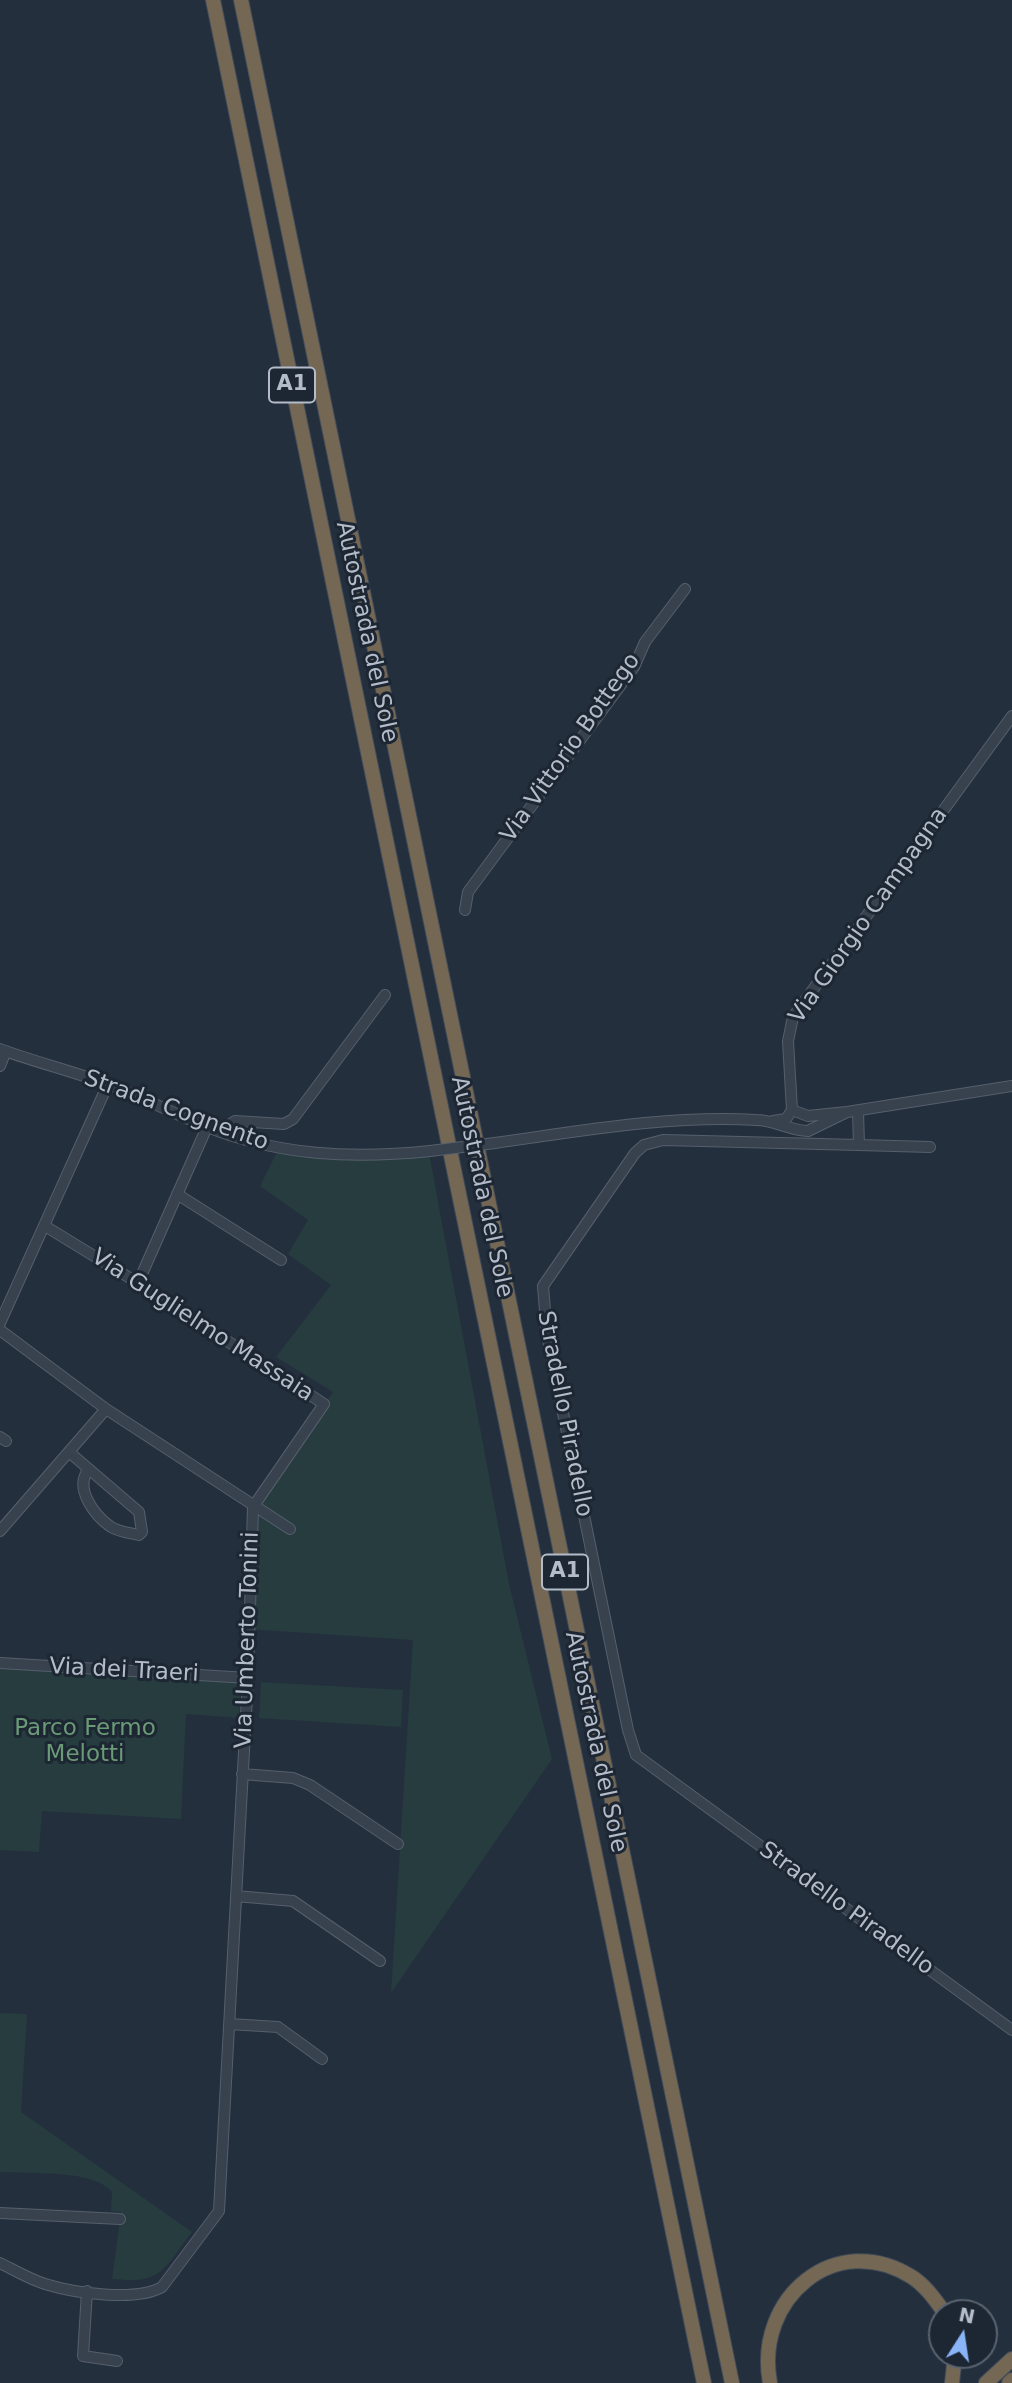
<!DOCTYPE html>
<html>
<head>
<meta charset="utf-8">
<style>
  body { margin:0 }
  #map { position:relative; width:1012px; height:2383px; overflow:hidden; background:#242f3e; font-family:"DejaVu Sans",sans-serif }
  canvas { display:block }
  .north { position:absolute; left:928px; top:2299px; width:70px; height:70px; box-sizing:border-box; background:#1d2633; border:2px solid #59626f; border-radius:50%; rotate:12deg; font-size:19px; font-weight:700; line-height:28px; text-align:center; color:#b4bcc9 }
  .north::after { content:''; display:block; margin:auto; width:24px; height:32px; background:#8ab4f8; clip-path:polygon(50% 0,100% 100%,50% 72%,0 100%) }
</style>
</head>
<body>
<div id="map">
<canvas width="1012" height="2383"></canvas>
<div class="north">N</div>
</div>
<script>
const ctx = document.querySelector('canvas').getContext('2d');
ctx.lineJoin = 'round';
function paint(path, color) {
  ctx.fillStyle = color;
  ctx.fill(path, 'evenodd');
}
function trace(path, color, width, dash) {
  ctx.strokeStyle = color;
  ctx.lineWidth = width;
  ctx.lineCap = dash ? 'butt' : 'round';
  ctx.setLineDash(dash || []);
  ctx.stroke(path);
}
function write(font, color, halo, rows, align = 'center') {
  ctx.font = font + ' "DejaVu Sans",sans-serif';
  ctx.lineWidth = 6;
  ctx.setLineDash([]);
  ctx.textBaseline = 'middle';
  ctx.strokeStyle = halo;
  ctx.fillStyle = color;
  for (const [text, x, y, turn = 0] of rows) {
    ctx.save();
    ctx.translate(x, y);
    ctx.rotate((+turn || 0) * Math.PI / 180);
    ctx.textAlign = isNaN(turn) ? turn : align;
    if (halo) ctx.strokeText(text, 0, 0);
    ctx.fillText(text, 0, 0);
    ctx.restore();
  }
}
paint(new Path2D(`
  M277,1152C328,1162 377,1162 429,1153L509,1584L552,1759L391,1993L413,1640L247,1629L253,1506L333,1392L276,1357L331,1285L288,1254L308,1220L260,1186Z
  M0,1665L241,1680L239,1718L186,1714L181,1819L42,1811L39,1852L0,1850Z
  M261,1682L403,1690L401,1727L259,1718Z
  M0,2013L27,2014L21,2112L192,2232C164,2268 163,2285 112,2279L121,2212L111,2211L112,2192C93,2169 30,2174 0,2172Z`), '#263c3f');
const minor = new Path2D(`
  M465,910L468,892L634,667L645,642L685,589
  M0,1049C35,1062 72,1071 107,1084C140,1096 172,1113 205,1126C278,1156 353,1159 430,1151
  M0,1066L6,1051
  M792,1110L808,1116L847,1112L1012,1086
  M858,1111L859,1145L930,1147
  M773,1121L786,1119L792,1110L788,1041L793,1017L1012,716
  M227,1134L229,1125L235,1121L284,1124L293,1119L385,995
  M495,1143C581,1131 669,1115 756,1120C775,1120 790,1131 808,1131L847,1112
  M859,1145L663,1140L644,1145L635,1153L543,1286L547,1335L628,1730L636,1755L1012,2030
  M177,1194L281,1260
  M45,1226L138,1283L324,1404L253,1507
  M138,1283L207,1127
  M0,1323L108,1084
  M0,1330L106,1409L290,1529
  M0,1437L6,1441
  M69,1452L139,1512L142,1532L139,1535C130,1533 119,1532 111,1527C95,1516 73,1488 89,1469
  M0,1531L106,1409
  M0,1663L248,1678
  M242,1774L293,1778L310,1785L398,1844
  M236,1896L293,1901L380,1961
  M229,2024L278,2027L322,2059
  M0,2213L120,2219
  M0,2263C14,2270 29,2279 45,2284C74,2293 136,2302 162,2287L219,2211L248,1678L253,1507
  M87,2291L83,2356L117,2361`);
const highway = new Path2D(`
  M213,0L704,2383
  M241,0L732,2383
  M770,2383C754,2298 836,2229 912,2277C926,2286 935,2300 945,2313
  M952,2383L955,2355
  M986,2383L1012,2359
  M1009,2383L1012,2380`);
trace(minor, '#565f6c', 12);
trace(highway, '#434c59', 16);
trace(minor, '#38414e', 10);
trace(highway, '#746855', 14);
const minorBridge = new Path2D(`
  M430,1151L495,1143`);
trace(minorBridge, '#565f6c', 12, []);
trace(minorBridge, '#38414e', 10);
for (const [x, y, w] of [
  [292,385,46],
  [565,1572,46]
]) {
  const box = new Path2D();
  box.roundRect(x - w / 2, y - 17.5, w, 35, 5);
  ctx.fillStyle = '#1d2633';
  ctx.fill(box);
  trace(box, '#b4bcc9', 2);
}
write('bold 21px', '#b4bcc9', null, [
  ["A1",292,385],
  ["A1",565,1572]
]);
write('23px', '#b4bcc9', '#1d2633', [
  ["Autostrada del Sole",366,632,78],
  ["Via Vittorio Bottego",571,748,-55],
  ["Via Giorgio Campagna",869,916,-55],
  ["Strada Cognento",176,1111,20],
  ["Autostrada del Sole",481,1187,78],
  ["Via Guglielmo Massaia",202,1326,33],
  ["Stradello Piradello",564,1414,79],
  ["Via Umberto Tonini",248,1640,-88],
  ["Via dei Traeri",124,1671,3],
  ["Autostrada del Sole",595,1742,78],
  ["Stradello Piradello",846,1909,36]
]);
write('23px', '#6b9a76', '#1d2633', [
  ["Parco Fermo",85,1729],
  ["Melotti",85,1755]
]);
</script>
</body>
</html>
